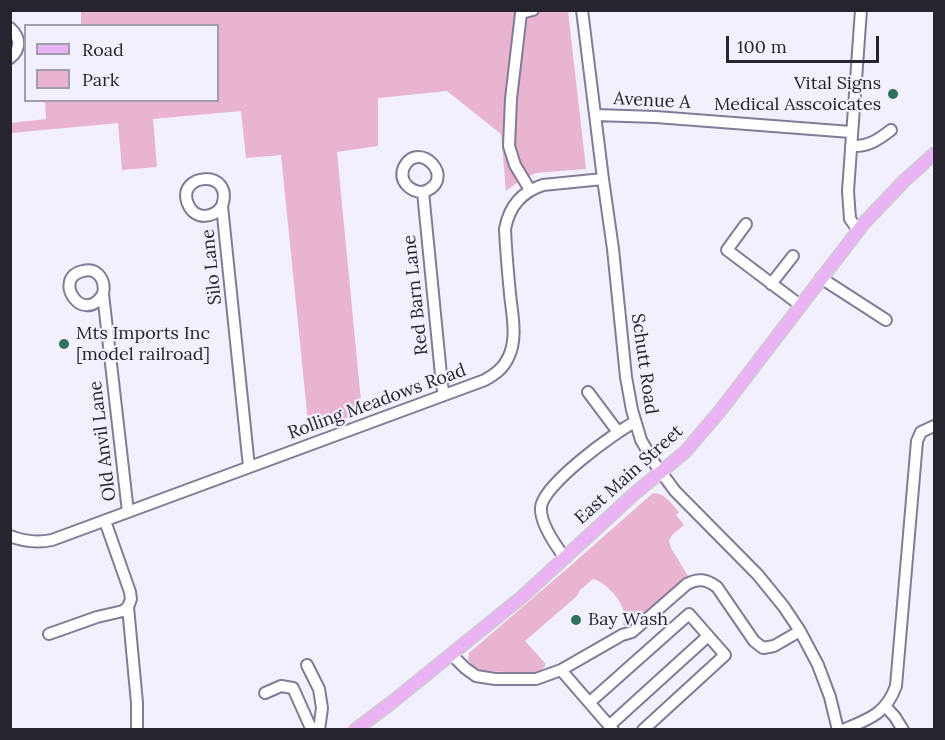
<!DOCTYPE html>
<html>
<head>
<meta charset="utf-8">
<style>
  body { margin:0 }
  #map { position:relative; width:945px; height:740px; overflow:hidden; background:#f3f0fd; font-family:Lora,serif }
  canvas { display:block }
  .frame { position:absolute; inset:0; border:12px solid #272430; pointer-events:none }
  .legend { position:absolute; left:24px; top:24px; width:195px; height:78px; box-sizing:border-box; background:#f3f0fd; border:2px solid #a19eab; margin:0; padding:8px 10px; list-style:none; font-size:18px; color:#272430 }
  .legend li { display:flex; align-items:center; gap:12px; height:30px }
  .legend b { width:30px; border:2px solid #a19eab }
  .scale { position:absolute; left:726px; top:36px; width:153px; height:27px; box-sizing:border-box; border:3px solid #272430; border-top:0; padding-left:8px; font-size:18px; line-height:21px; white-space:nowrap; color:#272430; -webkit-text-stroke:4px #f3f0fd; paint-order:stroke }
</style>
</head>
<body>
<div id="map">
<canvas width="945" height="740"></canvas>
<div class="frame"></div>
<ul class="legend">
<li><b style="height:8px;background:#e9b3f4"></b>Road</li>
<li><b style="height:16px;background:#e8b4cf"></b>Park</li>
</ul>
<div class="scale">100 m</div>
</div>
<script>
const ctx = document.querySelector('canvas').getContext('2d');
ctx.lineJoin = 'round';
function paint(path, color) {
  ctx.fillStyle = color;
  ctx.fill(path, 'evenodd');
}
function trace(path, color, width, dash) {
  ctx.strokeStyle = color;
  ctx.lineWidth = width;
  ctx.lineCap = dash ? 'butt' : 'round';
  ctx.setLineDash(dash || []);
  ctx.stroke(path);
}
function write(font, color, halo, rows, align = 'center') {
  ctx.font = font + ' Lora,serif';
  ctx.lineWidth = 4.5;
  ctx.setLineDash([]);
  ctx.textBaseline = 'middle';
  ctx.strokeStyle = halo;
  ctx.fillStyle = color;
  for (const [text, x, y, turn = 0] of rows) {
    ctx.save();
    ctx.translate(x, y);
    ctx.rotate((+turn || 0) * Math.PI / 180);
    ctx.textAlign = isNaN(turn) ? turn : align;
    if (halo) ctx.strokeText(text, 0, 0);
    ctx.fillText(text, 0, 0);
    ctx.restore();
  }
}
paint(new Path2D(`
  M81,11H568L586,169L536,173L522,179L506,191L501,134L447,91L378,98V146L337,152L362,412L309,432L281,155L246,158L241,111L153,119L157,167L122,170L118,123L11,133L10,123L46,119L45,101L218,100V26L81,25Z
  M653,493C665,493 672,504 679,512L676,515L684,525L672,535L669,541L671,548L688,576L681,581L629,627H627L623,625C624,620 625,615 623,610C621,599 604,581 593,579L580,590L577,596L525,641L545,663V666L541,671L536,673L480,671L474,667L468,660L469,653L569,567Z`), '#e8b4cf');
const minor = new Path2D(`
  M582,10L603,179L613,249L626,377L632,410L641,440L655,464L675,491L758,575L784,607L800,631L818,665L830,697L838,730
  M10,28C21,38 21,49 10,58
  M595,115L656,117L851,132
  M851,146C868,147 878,140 891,130
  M530,190L515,165L509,146L511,99L521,13L533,10
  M423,192C459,180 419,138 404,167C398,181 410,192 423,192L442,385L444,395
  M222,206C235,168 175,173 188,204C195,221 214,218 222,206L249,467
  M746,224L727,250L800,305
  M858,230L850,219L848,191L861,10
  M821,278L886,320
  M771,284L793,256
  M103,294C106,281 98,267 83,271C51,278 83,327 103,294L128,512
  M588,392L618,432
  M105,521L130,592L131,599L128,607L137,703V730
  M10,536C25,542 37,543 52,540L485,380C495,374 503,369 508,358C518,339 512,314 510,294C508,273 506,251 505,229C509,207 521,192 543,185L603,179
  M565,558C556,546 540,523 541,508C541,486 615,432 635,422
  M49,634L97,617L123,611L128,607
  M452,655L465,668L476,676L495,679H536L561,670L622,635L632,632L687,584C698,578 706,579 717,587L754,641L763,648L774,646L800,631
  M307,665L319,689L322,708L319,730
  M561,670L613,730
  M265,693L281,686L293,688L310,726L316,730
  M590,702L689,614L725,655L643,730
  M886,707L895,717L903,730
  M610,725L708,636
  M843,730C869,719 886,714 896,686L917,441L921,432L934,426`);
const major = new Path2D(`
  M355,730L391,703L522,597L634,494L685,452L720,411L864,223L904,181L934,154`);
trace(minor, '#827b97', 14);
trace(major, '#cfcfd1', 15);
trace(minor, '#fff', 10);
trace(major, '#e9b3f4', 12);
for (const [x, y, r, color] of [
  [893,94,6,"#30705f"],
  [64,344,6,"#30705f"],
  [576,620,6,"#30705f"]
]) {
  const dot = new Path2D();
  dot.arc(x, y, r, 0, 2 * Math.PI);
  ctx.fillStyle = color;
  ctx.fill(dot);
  trace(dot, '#f3f0fd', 2);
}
write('18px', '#272430', '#f3f0fd', [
  ["Vital Signs",881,84,"right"],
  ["Medical Asscoicates",881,105,"right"],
  ["Mts Imports Inc",76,334],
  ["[model railroad]",76,355],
  ["Bay Wash",588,620]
], 'left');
write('18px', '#272430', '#f3f0fd', [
  ["Avenue A",652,101,3],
  ["Silo Lane",212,267,-96],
  ["Red Barn Lane",416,295,-96],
  ["Schutt Road",644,364,82],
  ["Rolling Meadows Road",377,402,-20],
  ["Old Anvil Lane",103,441,-97],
  ["East Main Street",629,475,-42]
]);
</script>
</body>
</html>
